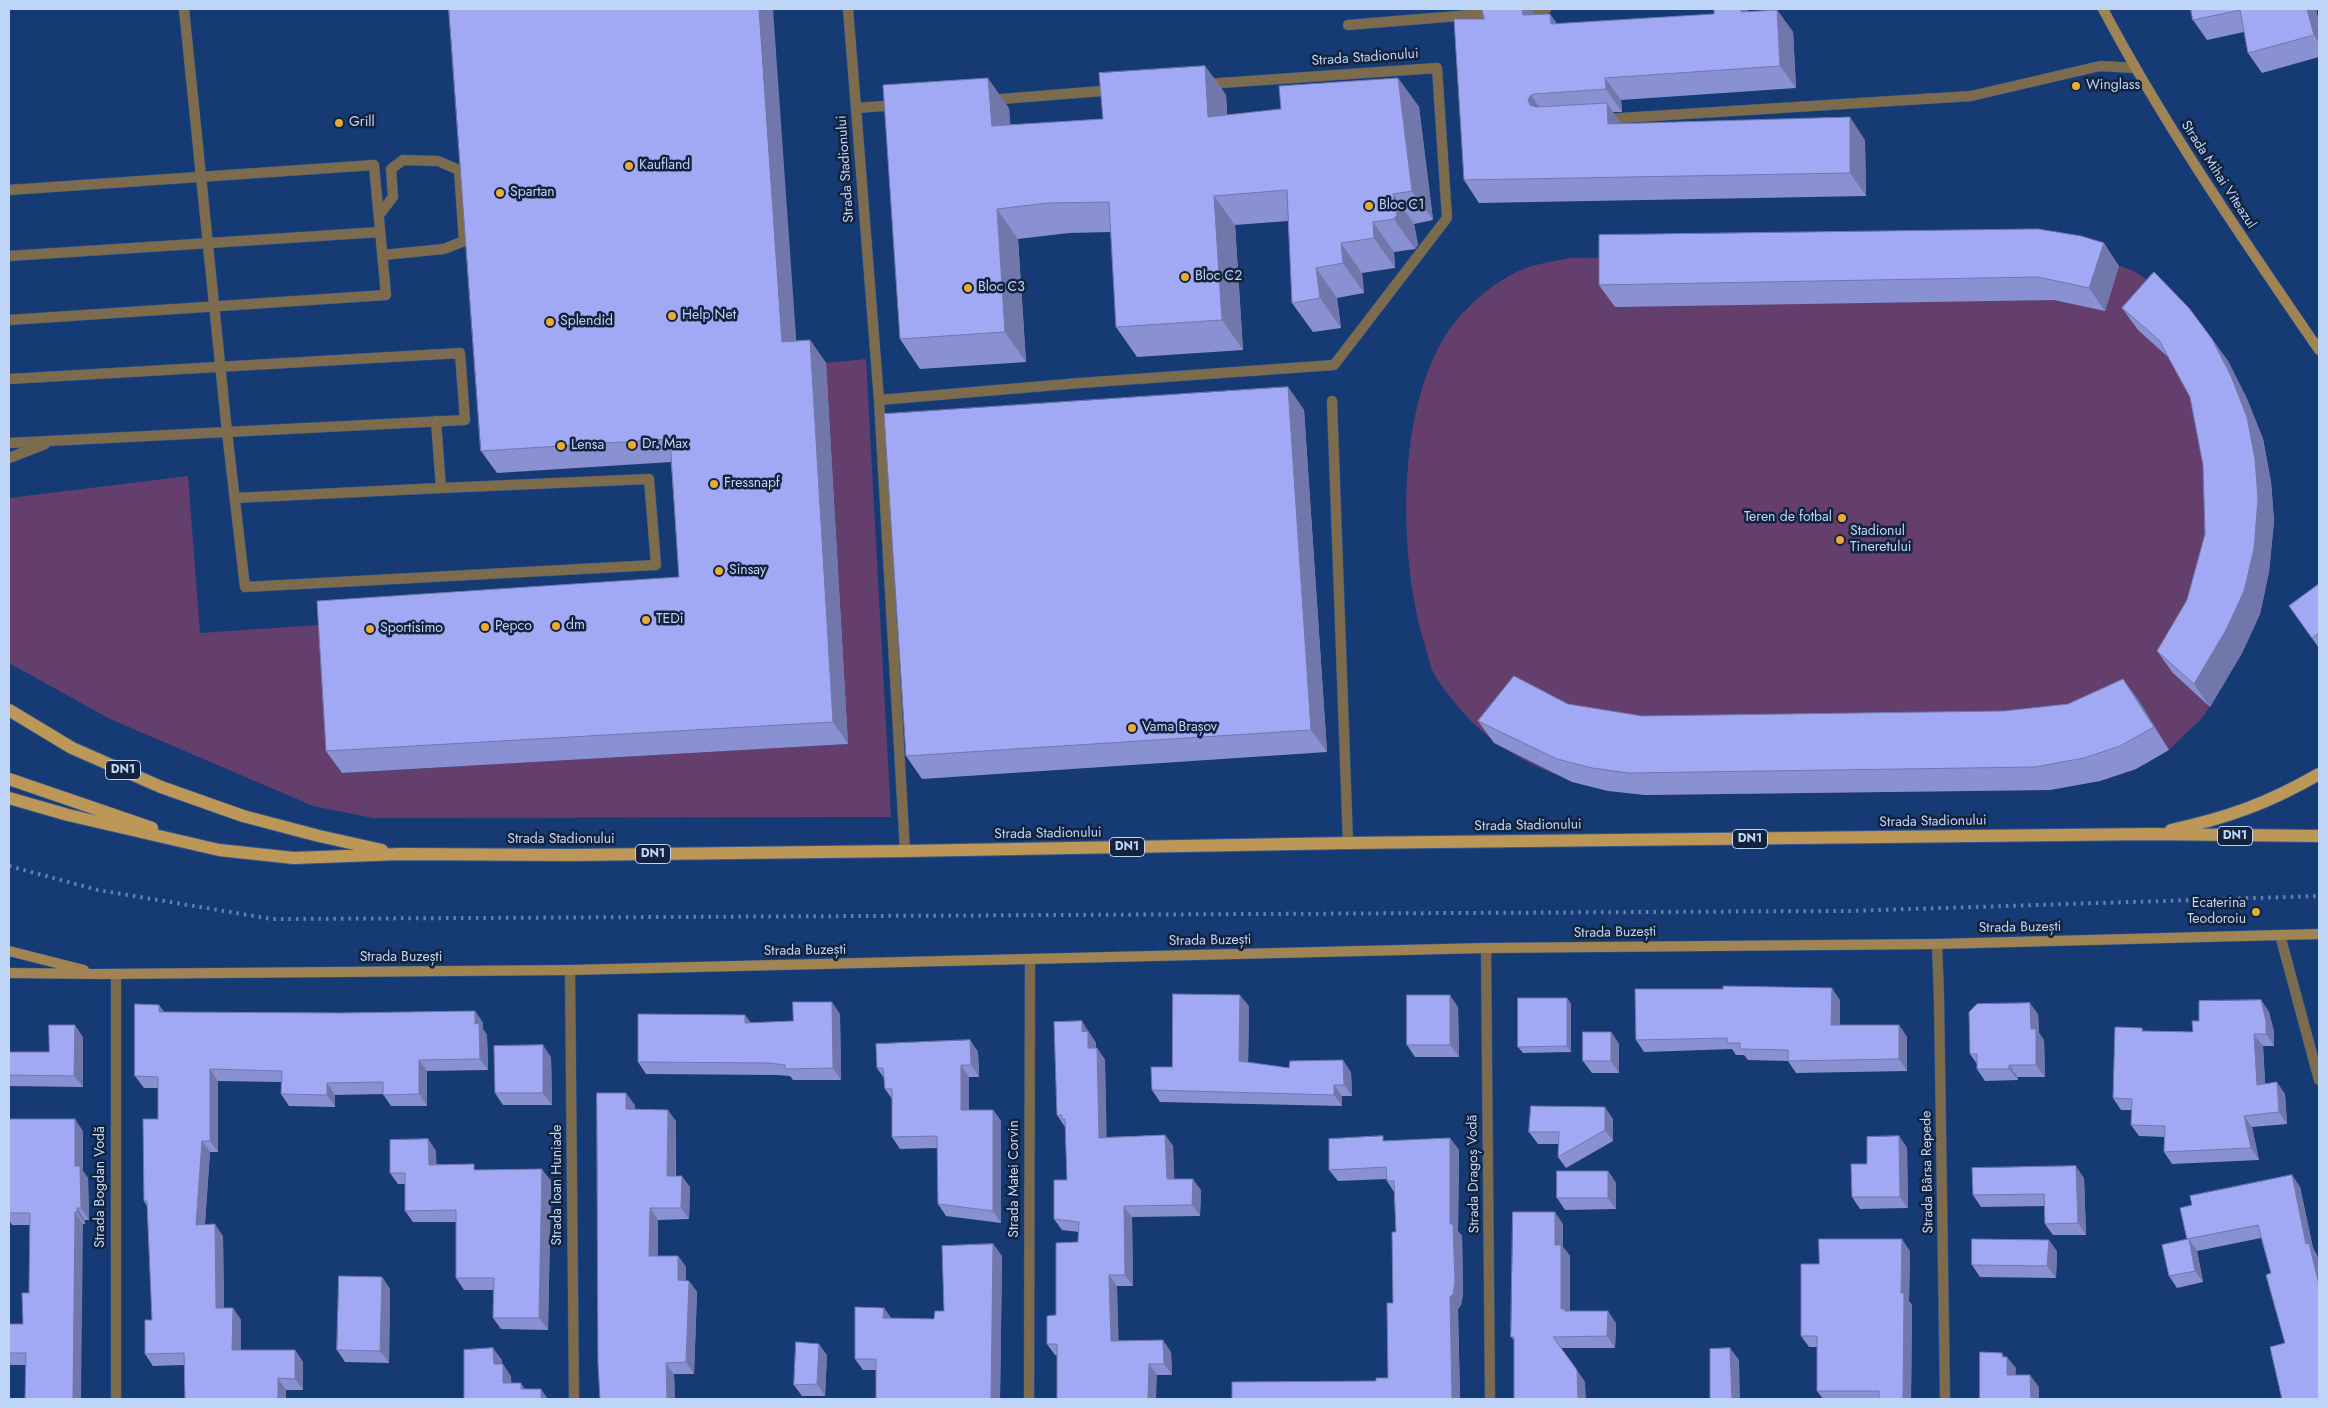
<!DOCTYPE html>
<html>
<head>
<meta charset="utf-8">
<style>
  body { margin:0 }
  #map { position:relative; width:2328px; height:1408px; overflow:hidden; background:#153a74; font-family:Jost,sans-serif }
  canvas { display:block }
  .frame { position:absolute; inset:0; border:10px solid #bed5f8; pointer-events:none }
</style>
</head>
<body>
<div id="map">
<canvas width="2328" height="1408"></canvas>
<div class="frame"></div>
</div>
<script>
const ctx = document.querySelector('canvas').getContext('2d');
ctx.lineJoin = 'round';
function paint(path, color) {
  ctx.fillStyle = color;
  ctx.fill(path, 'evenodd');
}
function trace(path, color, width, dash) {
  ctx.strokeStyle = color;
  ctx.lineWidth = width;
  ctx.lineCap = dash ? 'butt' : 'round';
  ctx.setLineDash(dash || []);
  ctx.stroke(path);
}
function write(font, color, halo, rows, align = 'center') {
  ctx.font = font + ' Jost,sans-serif';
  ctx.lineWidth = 5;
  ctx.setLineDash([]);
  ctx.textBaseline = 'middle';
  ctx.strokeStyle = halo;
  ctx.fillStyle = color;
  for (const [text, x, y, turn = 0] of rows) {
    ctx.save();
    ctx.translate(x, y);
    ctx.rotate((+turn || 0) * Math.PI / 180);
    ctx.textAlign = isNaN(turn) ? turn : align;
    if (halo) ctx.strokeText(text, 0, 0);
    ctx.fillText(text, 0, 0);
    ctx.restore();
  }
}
paint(new Path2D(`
  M2054,251L2097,258L2134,271L2169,295L2247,399L2263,439L2271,482L2242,653L2203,717L2169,750L2136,769L2100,781L2050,790L1645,795C1569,786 1499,761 1451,698C1446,691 1440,685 1436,677C1430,668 1428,655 1425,645C1397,556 1394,386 1462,314C1479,295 1502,277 1526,268C1540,263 1556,261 1570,258Z
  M866,359L891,817L373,818L313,806L110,719L9,663V498L188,476L200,633L333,624L342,773L848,744L826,363Z`), '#643f6e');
const lane = new Path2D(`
  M184,9L227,432L245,587L656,565L649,479L441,488L436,421
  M848,9L856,108
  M1605,119L1971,96L2100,66L2135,68
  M9,190L374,165L386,295L9,320
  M379,215L393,197L391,169L403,160L438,161L459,170L464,241L444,249L383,255
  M9,256L380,232
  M9,379L460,353L465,420L9,443
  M1332,401L1348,843
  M9,458L45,444
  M235,498L441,488`);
const street = new Path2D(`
  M1520,11L1546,9
  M1348,25L1495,13
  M989,100L1114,90
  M897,105L856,108L879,400L905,851
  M879,400L1080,383L1334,365L1447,218L1437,68L1206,84
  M2280,935L2319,1080
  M1937,944L1939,998L1945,1399
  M1486,948L1490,1399
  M570,970L574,1399
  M116,974V1399
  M1029,1399L1030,959`);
const secondary = new Path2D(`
  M2103,9C2166,128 2243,239 2319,350
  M9,951L84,970
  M9,973L102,974L570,970L1486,948L1937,944L2319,934`);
const primary = new Path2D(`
  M9,710L72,748L161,787L243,816L319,836L382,850
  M9,779L152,828
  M9,798L68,815L219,850L294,858L401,854L570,855L905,851L1348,843L2151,834L2319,836
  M2171,830C2227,818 2269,803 2319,774`);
trace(lane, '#33568c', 11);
trace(street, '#33568c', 11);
trace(secondary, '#33568c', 11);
trace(primary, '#33568c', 14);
trace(lane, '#7d6b4d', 10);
trace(street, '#7d6b4d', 10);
trace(secondary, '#a18454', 10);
trace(primary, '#bd9758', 12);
trace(new Path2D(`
  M9,866L98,890L272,919L1849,911L2319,896`), '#6281b0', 4, [2.5, 5]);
paint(new Path2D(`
  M1747,9L1749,12L1777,10L1793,32L1796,88L1621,100L1622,112H1613L1621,124L1865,140L1866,196L1479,203L1464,180L1484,19L1550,14L1557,24L1714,14Z
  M2191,9H2316L2319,23V57L2262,73L2248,53L2244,32L2207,40L2193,20Z
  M1205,66L1226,95L1227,115L1281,109L1398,78L1419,107L1433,220L1414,224L1418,245L1415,249L1394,252L1395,268L1362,273L1364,293L1337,298L1341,328L1313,332L1292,303L1288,221L1235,225L1243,350L1137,357L1116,327L1111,232L1069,233L1018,239L1026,362L920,369L900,339L1009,108L1010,125L1103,119Z
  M2119,266L2105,311L2054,300L1615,307L1599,285Z
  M2122,308L2212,339L2228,361L2247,399L2263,439L2271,482L2274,521L2269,572L2260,614L2242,653L2210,707L2173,673L2157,651L2187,600L2205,534L2203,465L2190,397L2168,357L2138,330Z
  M810,340L826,363L848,744L342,773L326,751L679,577L671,462L497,473L481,451L796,341Z
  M1288,387L1304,410L1327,752L922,779L906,756Z
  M2319,584V648L2301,623Z
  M2123,679L2139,701L2169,750L2136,769L2100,781L2050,790L1645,795L1608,791L1572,782L1494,743L1478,721L1568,704L1642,716L2004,711L2068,704Z
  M1567,998L1571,1004V1052L1523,1053L1518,1047Z
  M1840,1000V1025H1899L1907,1037V1071L1796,1073L1788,1061L1748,1060L1744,1055H1736L1732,1049L1644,1052L1636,1040Z
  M2261,1000L2269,1012L2274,1032V1046H2263L2265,1084L2285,1094L2287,1124L2252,1127L2259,1160L2172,1164L2164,1152V1137L2139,1136L2131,1125L2132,1110H2121L2113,1098L2142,1028L2143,1031L2193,1032L2199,1021Z
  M159,1005L164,1012L342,1013L475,1011L483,1023V1029L487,1035L488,1070L427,1071V1106H391L383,1094L335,1095V1107L289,1106L281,1094V1082L218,1081V1152H210L205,1224L223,1236L224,1308H233L241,1320V1350H295L303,1362V1390H286L184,1365L153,1366L145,1354L152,1320L147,1206L144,1201L158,1119V1088H144L135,1076Z
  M1249,1006L1248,1062L1289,1068L1351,1072L1352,1096H1342V1106L1160,1102L1152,1090L1172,1067Z
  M1458,1007L1459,1057H1415L1407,1045Z
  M840,1014L841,1080H793L790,1076L777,1075L646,1074L638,1062L745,1015L751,1023L793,1021Z
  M2038,1014L2039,1033L2044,1040L2045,1077H2018V1080L1985,1081L1977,1069V1064L1970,1054Z
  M1611,1032L1619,1044V1073H1592L1583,1061Z
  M1090,1033V1034L1096,1043V1048H1097L1105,1060L1106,1137L1165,1135L1173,1146L1174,1179L1201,1190L1200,1216L1132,1217L1133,1286H1117L1118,1341L1171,1352L1172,1375H1157L1055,1355L1047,1344L1078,1242L1079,1232L1062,1230L1054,1219L1067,1180L1065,1127L1057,1115Z
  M83,1037V1087L9,1086V1052H49Z
  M970,1040L978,1052L979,1077H969V1110H993L1001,1121V1223L946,1216L938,1204L937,1148L900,1149L892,1137V1099L885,1089L884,1078L877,1068Z
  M551,1057L552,1105H503L495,1093Z
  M635,1105V1109L676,1121V1176L690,1187L689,1219L658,1220V1256H678L686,1267V1281H689L697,1292L694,1374H674L675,1399H600Z
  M9,1119L83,1131V1171L88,1178L89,1220H85V1224H83L26,1365H9V1324H23L29,1293L30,1225H12L9,1220Z
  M1613,1119V1141L1566,1168L1558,1157L1559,1144H1538L1529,1132Z
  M1899,1136L1907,1148L1908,1208L1860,1209L1852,1197Z
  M1450,1138L1459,1150L1458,1231L1462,1236L1463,1294L1461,1305L1458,1309L1460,1399L1376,1381L1388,1378L1393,1303L1396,1232L1394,1192L1387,1181V1179L1338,1181L1329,1170L1387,1141Z
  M428,1139L436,1151V1164L478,1170L551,1181L548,1330L501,1329L493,1318V1290H464L456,1278V1222H413L405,1211V1184H398L390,1173Z
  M1608,1171L1616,1183V1209L1565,1210L1557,1198Z
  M2292,1175L2300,1187L2313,1248L2317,1255L2319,1264V1399L2285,1343L2271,1273L2261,1238L2197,1251L2203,1282L2177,1288L2169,1276L2187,1239L2192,1205Z
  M2084,1178L2086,1235H2053L2045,1224V1206L1981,1207L1973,1195Z
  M1563,1224V1247L1570,1256V1311L1616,1323L1615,1348H1561L1585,1382L1514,1340L1511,1337Z
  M993,1244L1002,1256L1000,1399L876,1370H863L855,1359L884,1308L891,1318L934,1319L944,1311Z
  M1910,1251L1909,1301L1912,1305L1911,1399H1823L1817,1391V1347H1809L1801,1336L1819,1264Z
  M2057,1251L2056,1278L1980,1277L1972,1265Z
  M382,1277L390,1289L389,1363L345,1362L337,1350Z
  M827,1355L825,1396H802L794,1385Z`), '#8a91d2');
paint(new Path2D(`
  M759,9H773L798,365L782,342Z
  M1522,9H1531L1537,18L1523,15Z
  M1741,9H1747L1756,21L1741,12Z
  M2307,9H2316L2319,23V43L2314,35Z
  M1777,10L1793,32L1796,88L1780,66Z
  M1550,14L1565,36L1551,24Z
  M1205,66L1226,95L1229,146L1208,117Z
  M988,78L1009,108L1013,156L992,126Z
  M1398,78L1419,107L1433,220L1412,191Z
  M1605,78L1621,100L1622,112L1606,89Z
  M1531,95L1547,118L1530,105L1528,100Z
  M1607,103L1622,125L1608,124Z
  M1850,117L1865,140L1866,196L1850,173Z
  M1393,194L1414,224L1418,245L1415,249L1394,219Z
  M1214,196L1235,225L1243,350L1222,320Z
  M997,209L1018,239L1026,362L1005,332Z
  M1373,222L1394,252L1395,268L1374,238Z
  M1341,243L1362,273L1364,293L1343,263Z
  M2104,243L2119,266L2105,311L2089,288Z
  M1316,268L1337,298L1341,328L1320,298Z
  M2212,339L2228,361L2247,399L2263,439L2271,482L2274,521L2269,572L2260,614L2242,653L2210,707L2194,684L2258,499Z
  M810,340L826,363L848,744L833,722Z
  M1288,387L1304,410L1327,752L1311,730Z
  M2123,679L2139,701L2169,750L2154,727Z
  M1832,988L1840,1000V1037L1831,1025Z
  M1240,995L1249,1006L1248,1073L1239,1061Z
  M1450,995L1458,1007L1459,1057L1450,1045Z
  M1567,998L1571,1004V1052L1567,1046Z
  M2261,1000L2269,1012L2274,1032V1046L2266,1034Z
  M832,1002L840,1014L841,1080L833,1068Z
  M2030,1003L2038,1014L2039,1033L2044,1040L2045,1077L2036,1065L2031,1029Z
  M159,1005L167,1016L159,1012Z
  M475,1011L483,1023V1029L487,1035L488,1070L480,1059L475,1024Z
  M745,1015L753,1027L745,1023Z
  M1082,1021L1096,1043V1060L1088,1048L1082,1032Z
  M75,1025L83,1037V1087L74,1076Z
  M1899,1025L1907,1037V1071L1899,1059Z
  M1611,1032L1619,1044V1073L1611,1061Z
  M2254,1034L2263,1046L2266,1097L2257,1085Z
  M970,1040L978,1052L979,1077L971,1065Z
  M543,1045L551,1057L552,1105L543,1093Z
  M1097,1048L1105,1060L1107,1149L1099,1138Z
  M419,1060L427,1071V1106L419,1094Z
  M1343,1060L1351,1072L1352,1096L1344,1085Z
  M961,1065L969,1077V1121L961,1110Z
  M2009,1065L2018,1077V1080L2009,1069Z
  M210,1069L218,1081V1152L210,1141Z
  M2277,1082L2285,1094L2287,1124L2279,1112Z
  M327,1083L335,1095V1107L327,1095Z
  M1334,1085L1342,1096V1106L1334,1095Z
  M626,1093L635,1105L634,1121L626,1109Z
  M1605,1107L1613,1119V1141L1605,1130Z
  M668,1110L676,1121L675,1187L667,1176Z
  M993,1110L1001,1121V1223L993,1211Z
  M2244,1116L2252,1127L2259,1160L2251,1148Z
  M75,1119L83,1131V1171L88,1178L89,1220L81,1208L75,1166Z
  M1165,1135L1173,1146L1175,1190L1167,1179Z
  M1899,1136L1907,1148L1908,1208L1900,1197Z
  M1450,1138L1459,1150L1458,1231L1462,1236L1463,1294L1461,1305L1458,1309L1460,1399H1452L1450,1297Z
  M428,1139L436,1151L437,1176L429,1165Z
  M202,1141L210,1152L204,1236L196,1225Z
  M2076,1166L2084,1178L2086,1235L2078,1223Z
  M542,1169L551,1181L548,1330L539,1318Z
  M1608,1171L1616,1183V1209L1608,1198Z
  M2292,1175L2300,1187L2313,1248L2317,1255L2319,1264V1285L2306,1244Z
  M682,1176L690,1187L689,1219L681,1208Z
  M1193,1179L1201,1190L1200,1216L1192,1205Z
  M1124,1206L1132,1217L1133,1286L1125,1275Z
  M77,1208L85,1220V1224L77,1212Z
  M650,1208L658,1220V1267L649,1256Z
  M75,1212L83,1224L81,1399H73Z
  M1555,1212L1563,1224V1247L1570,1256V1316L1561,1309L1555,1245Z
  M215,1224L223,1236L224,1320L216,1308Z
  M1902,1239L1910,1251L1909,1301L1912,1305L1911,1399H1903L1901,1293Z
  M2189,1239L2197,1251L2203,1282L2195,1271Z
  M2049,1240L2057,1251L2056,1278L2047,1266Z
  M993,1244L1002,1256L1000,1399H991Z
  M678,1256L686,1267V1292L678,1280Z
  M1109,1275L1117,1286L1119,1352L1111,1341Z
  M382,1277L390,1289L389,1363L380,1351Z
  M689,1281L697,1292L694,1374L686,1362Z
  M233,1308L241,1320V1362L232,1350Z
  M884,1308L892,1319L883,1318Z
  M1608,1311L1616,1323L1615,1348L1607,1336Z
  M1163,1340L1171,1352L1172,1375L1164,1364Z
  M819,1344L827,1355L825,1396L817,1384Z
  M493,1348L502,1360V1375L494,1364Z
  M1730,1348L1739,1360L1740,1399H1732Z
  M295,1350L303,1362V1390L295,1379Z
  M2002,1353L2007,1361V1357L2016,1368L2015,1386L2007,1375L2002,1357Z
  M666,1363L674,1374L675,1399H667Z
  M503,1364L511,1376L512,1394L503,1383Z
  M1149,1364L1157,1375L1156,1399H1148Z
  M1577,1370L1585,1382L1586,1399H1578Z
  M2030,1375L2039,1387V1399H2031Z
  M278,1378L286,1390V1399H278Z
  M521,1383L529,1395L521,1389Z
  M541,1389L548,1399H541Z`), '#7176ab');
const building = new Path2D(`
  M449,9H759L782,342L810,340L833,722L326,751L317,601L679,577L670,439L481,451Z
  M1482,9H1522L1523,15L1550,14L1551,24L1714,14V9H1741V12L1777,10L1780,66L1605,78L1606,89L1535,94L1531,95L1528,100L1530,105L1536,107L1607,103L1608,124L1850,117V173L1464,180L1454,19H1484Z
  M2191,9H2307L2314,35L2248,53L2240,10L2193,20Z
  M1205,66L1208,117L1281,109L1279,86L1398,78L1412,191L1393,194L1397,215L1394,219L1373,222L1374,238L1341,243L1343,263L1316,268L1320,298L1292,303L1287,190L1214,196L1222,320L1116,327L1109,202L1048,203L997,209L1005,332L900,339L883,85L988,78L992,126L1103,119L1099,73Z
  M2038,229L2081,236L2104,243L2089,288L2038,277L1599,285V235Z
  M2154,272L2189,308L2212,339L2231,376L2247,417L2255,459L2258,499L2254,549L2244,591L2226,630L2194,684L2157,651L2187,600L2205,534L2203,465L2190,397L2159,340L2122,308Z
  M1288,387L1311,730L906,756L884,414Z
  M2319,584V633L2312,638L2289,606Z
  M1514,676L1568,704L1642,716L2004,711L2068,704L2123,679L2154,727L2120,746L2084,758L2035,767L1629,773L1592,768L1557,759L1478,721Z
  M1723,986L1832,988L1831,1025H1899V1059L1788,1061V1050L1740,1049V1043H1727V1038L1636,1040L1635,989H1723Z
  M1173,994L1240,995L1239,1061L1289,1068L1290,1061L1343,1060L1344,1085H1334V1095L1152,1090L1151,1067H1172Z
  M1407,995H1450V1045H1407Z
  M1518,998H1567V1046L1518,1047Z
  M2261,1000L2266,1021V1034H2254L2257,1085L2277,1082L2279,1112L2244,1116L2251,1148L2164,1152L2165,1126L2131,1125L2132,1099L2113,1098L2115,1027L2142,1028V1031L2193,1032L2192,1021H2199V1001Z
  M793,1002H832L833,1068L785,1069V1065L769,1063L638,1062V1014L745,1015V1023L793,1021Z
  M2030,1003L2031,1029H2036V1065H2009V1069H1977V1054H1970L1969,1012L1977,1004Z
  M135,1004L159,1005V1012L342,1013L475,1011V1024L479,1023L480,1059L419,1060V1094L383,1095V1082L327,1083V1095L281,1094L282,1071L210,1069V1141H202L196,1225L215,1224L216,1308H233L232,1350H295V1379L278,1378V1399H185L184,1353L145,1354V1320H152L147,1201H144L143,1119H158V1077L135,1076Z
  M1082,1021V1032L1088,1031V1048H1097L1099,1138L1165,1135L1167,1179H1193L1192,1205L1124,1206L1125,1275H1109L1111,1341L1163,1340L1164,1364H1149L1148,1399H1057V1344H1047V1316L1056,1315V1243L1078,1242L1079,1222L1054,1219V1180H1067L1065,1119H1062V1115H1057L1054,1022Z
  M49,1025H75L74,1076L9,1075V1052H49Z
  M1583,1032H1611V1061H1583Z
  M970,1040L971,1065H961V1110H993V1211L938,1204L937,1136L892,1137V1089H885L883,1068H877L876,1044Z
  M543,1045V1093H495L494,1046Z
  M597,1093H626V1109L668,1110L667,1176H682L681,1208H650L649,1256H678V1280L689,1281L686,1362L666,1363L667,1399H600L598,1363Z
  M1531,1106L1605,1107V1130L1558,1157L1559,1132H1529Z
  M9,1119H75V1166H80L81,1208H77V1212H75L73,1399H25L26,1353H9V1324H23L22,1293H29L30,1213H9Z
  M1383,1136V1141L1450,1138V1224H1453L1455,1282L1453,1294L1450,1297L1452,1399H1232V1382L1376,1381V1378H1388L1387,1303H1393L1392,1232H1396L1394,1181H1387L1386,1167L1329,1170V1139Z
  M1899,1136L1900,1197H1852L1851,1164H1867V1137Z
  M428,1139L429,1165L474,1164V1170L542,1169L539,1318H493L494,1278H456V1210L405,1211V1173H390V1140Z
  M2076,1166L2078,1223L2045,1224L2044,1194L1973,1195L1972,1168Z
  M1557,1171H1608V1198H1557Z
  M2292,1175L2306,1244L2309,1243L2319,1285V1399H2282L2270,1347L2285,1343L2266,1275L2271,1273L2258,1225L2187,1239L2180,1208L2192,1205L2190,1196Z
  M1513,1212H1555V1245H1561V1309H1565V1311H1608L1607,1336L1553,1337L1577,1370L1578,1399H1514V1337H1511Z
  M1819,1239H1902L1901,1293H1904L1903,1399H1879V1391H1817V1336H1801V1264H1819Z
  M1972,1239L2049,1240L2047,1266L1972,1265Z
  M2189,1239L2195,1271L2169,1276L2162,1245Z
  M993,1244L991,1399H876V1359H855V1307L884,1308L883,1318L934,1319L935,1311H944L942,1246Z
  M339,1276L382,1277L380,1351L337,1350Z
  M796,1342L819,1344L817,1384L794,1385Z
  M493,1348L494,1364H503V1383H521V1389H541V1399H464V1350Z
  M1730,1348L1732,1399H1710V1349Z
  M1980,1352L2002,1353V1357H2007V1375H2030L2031,1399H1980Z`);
paint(building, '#a1a9f4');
trace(building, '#7176ab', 1);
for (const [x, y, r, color] of [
  [2076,86,5,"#e8ab37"],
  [339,123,5,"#e8ab37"],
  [629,166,5,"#e8ab37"],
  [500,193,5,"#e8ab37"],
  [1369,206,5,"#e8ab37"],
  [1185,277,5,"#e8ab37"],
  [968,288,5,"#e8ab37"],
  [672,316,5,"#e8ab37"],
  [550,322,5,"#e8ab37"],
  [632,445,5,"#e8ab37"],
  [561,446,5,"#e8ab37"],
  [714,484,5,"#e8ab37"],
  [1842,518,5,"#e8ab37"],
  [1840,540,5,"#e8ab37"],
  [719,571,5,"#e8ab37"],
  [646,620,5,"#e8ab37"],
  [556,626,5,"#e8ab37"],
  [485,627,5,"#e8ab37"],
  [370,629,5,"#e8ab37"],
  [1132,728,5,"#e8ab37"],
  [2256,912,5,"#e8ab37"]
]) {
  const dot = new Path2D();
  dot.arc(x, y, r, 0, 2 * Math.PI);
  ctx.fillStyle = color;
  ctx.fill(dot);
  trace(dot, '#13233d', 2);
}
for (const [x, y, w] of [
  [123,770,35],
  [2235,836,35],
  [1750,839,35],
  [1127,847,35],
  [653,854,35]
]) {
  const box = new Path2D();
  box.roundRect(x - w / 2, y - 9.5, w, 19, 4);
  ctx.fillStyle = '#13233d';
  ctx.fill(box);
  trace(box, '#bed5f8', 1);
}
write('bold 12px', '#bed5f8', null, [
  ["DN1",123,770],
  ["DN1",2235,836],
  ["DN1",1750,839],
  ["DN1",1127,847],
  ["DN1",653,854]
]);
write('14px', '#bed5f8', '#13233d', [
  ["Strada Stadionului",1365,58,-4],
  ["Strada Stadionului",846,169,-94],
  ["Strada Mihai Viteazul",2218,175,57],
  ["Strada Stadionului",1933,822,-1],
  ["Strada Stadionului",1528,826,-1],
  ["Strada Stadionului",1048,834,-1],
  ["Strada Stadionului",561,840],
  ["Strada Buzești",2020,928,-1],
  ["Strada Buzești",1615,933,-1],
  ["Strada Buzești",1210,941,-1],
  ["Strada Buzești",805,951,-1],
  ["Strada Buzești",401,958],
  ["Strada Bârsa Repede",1928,1172,-91],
  ["Strada Dragoș Vodă",1474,1174,-91],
  ["Strada Matei Corvin",1015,1179,-90],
  ["Strada Ioan Huniade",558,1185,-90],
  ["Strada Bogdan Vodă",101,1187,-90]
]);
write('14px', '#bed5f8', '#13233d', [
  ["Winglass",2086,86],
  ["Grill",349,123],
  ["Kaufland",639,166],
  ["Spartan",510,193],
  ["Bloc C1",1379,206],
  ["Bloc C2",1195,277],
  ["Bloc C3",978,288],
  ["Help Net",682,316],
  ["Splendid",560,322],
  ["Dr. Max",642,445],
  ["Lensa",571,446],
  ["Fressnapf",724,484],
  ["Teren de fotbal",1832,518,"right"],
  ["Stadionul",1850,532],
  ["Tineretului",1850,548],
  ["Sinsay",729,571],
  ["TEDi",656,620],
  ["dm",566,626],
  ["Pepco",495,627],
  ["Sportisimo",380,629],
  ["Vama Brașov",1142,728],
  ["Ecaterina",2246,904,"right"],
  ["Teodoroiu",2246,920,"right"]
], 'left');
</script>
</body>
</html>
